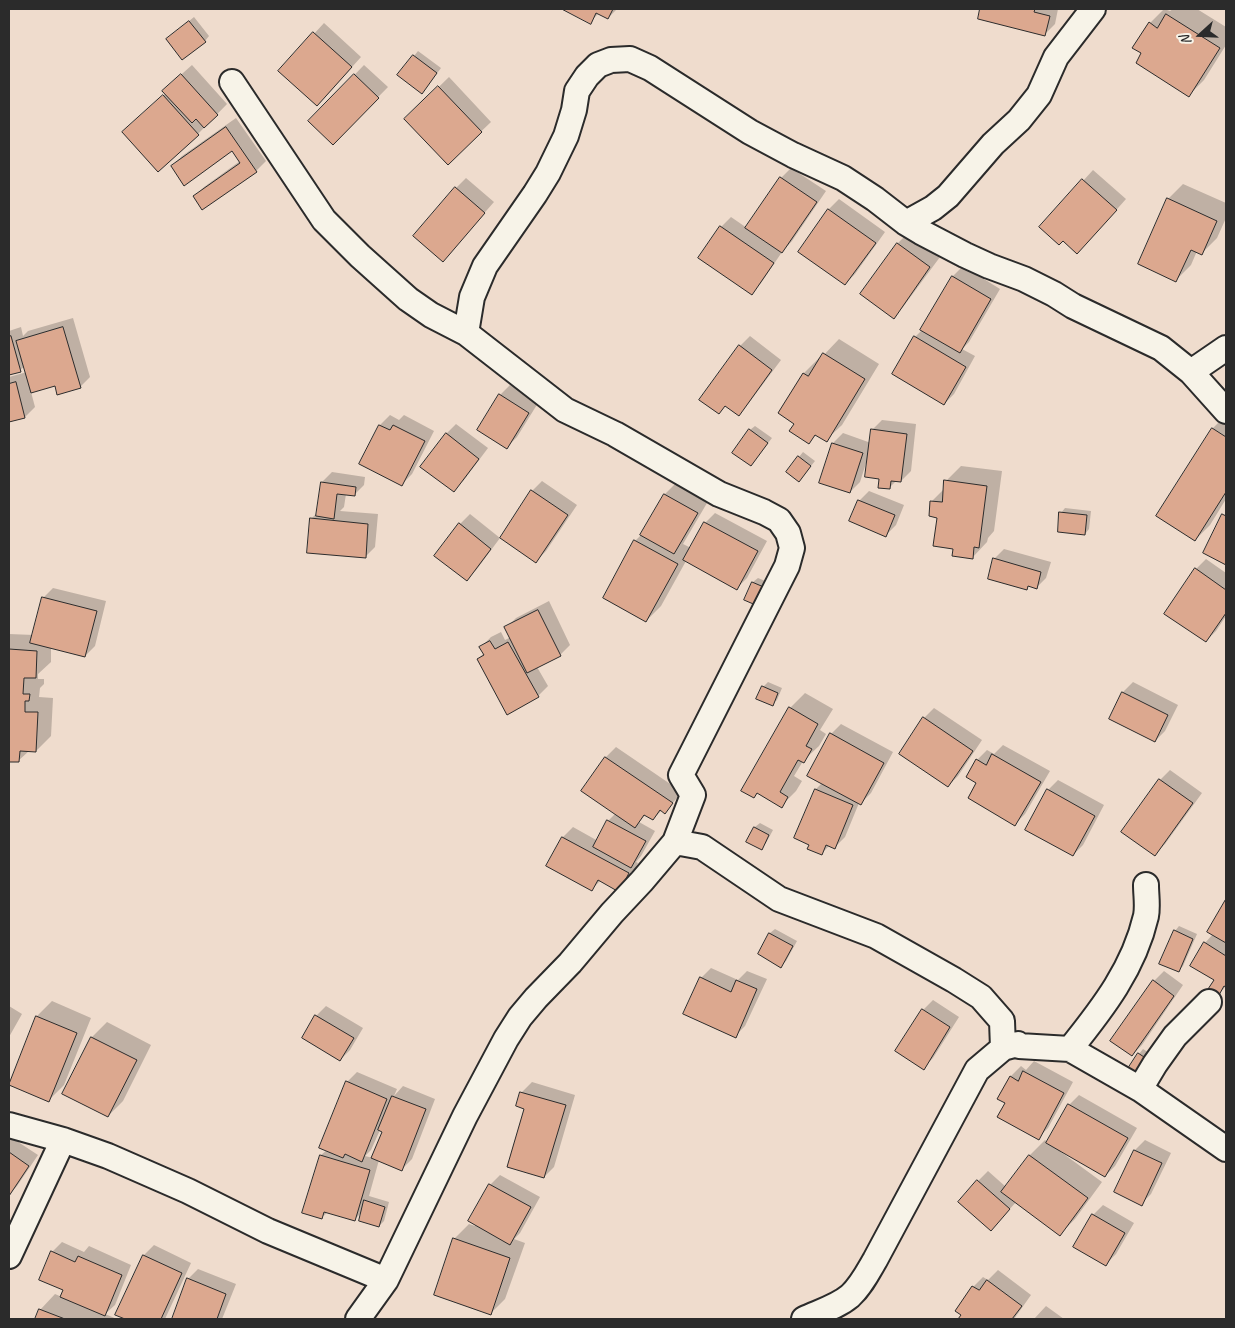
<!DOCTYPE html>
<html>
<head>
<meta charset="utf-8">
<style>
  body { margin:0 }
  #map { position:relative; width:1235px; height:1328px; overflow:hidden; background:#efdccd; font-family:Caveat,sans-serif }
  canvas { display:block }
  .frame { position:absolute; inset:0; border:10px solid #2b2b2b; pointer-events:none }
  .north { position:absolute; left:1175px; top:10px; width:50px; height:50px; -webkit-text-stroke:4px #f7f3e8; paint-order:stroke; rotate:250deg; font-size:14px; font-weight:700; line-height:20px; text-align:center; color:#2b2b2b }
  .north::after { content:''; display:block; margin:auto; width:18px; height:22px; background:#2b2b2b; clip-path:polygon(50% 0,100% 100%,50% 72%,0 100%) }
</style>
</head>
<body>
<div id="map">
<canvas width="1235" height="1328"></canvas>
<div class="frame"></div>
<div class="north">N</div>
</div>
<script>
const ctx = document.querySelector('canvas').getContext('2d');
ctx.lineJoin = 'round';
function paint(path, color) {
  ctx.fillStyle = color;
  ctx.fill(path, 'evenodd');
}
function trace(path, color, width, dash) {
  ctx.strokeStyle = color;
  ctx.lineWidth = width;
  ctx.lineCap = dash ? 'butt' : 'round';
  ctx.setLineDash(dash || []);
  ctx.stroke(path);
}
paint(new Path2D(`
  M565,9H617L608,18L599,13L590,22Z
  M982,9H1058L1055,24L1045,34L980,18Z
  M1164,9L1170,11L1173,9H1197L1226,27V45L1204,80L1189,95L1143,53L1150,23Z
  M194,17L209,36L205,41L172,35Z
  M324,23L361,57L327,95L280,71Z
  M418,51L441,68L426,88L414,56Z
  M192,65L227,104L198,134L134,122L166,93L174,81Z
  M364,65L388,87L333,143L310,121Z
  M449,77L491,122L448,163L406,119Z
  M236,118L266,161L256,171L203,208L194,197L204,187L240,161L232,150L172,166L182,156Z
  M791,168L826,191L792,241L782,252L761,283L751,293L721,227L731,217L747,228L781,178Z
  M1093,170L1126,199L1087,243L1063,239L1041,227Z
  M466,178L494,202L443,260L456,188Z
  M1183,184L1226,203V218L1217,238L1202,253L1197,251L1191,265L1176,280L1168,199Z
  M839,199L885,232L855,274L845,284L799,252L829,209Z
  M908,233L940,257L903,307L894,317L862,294L898,243Z
  M963,266L1000,289L969,342L962,349L975,356L954,394L944,404L915,337L922,330L953,276Z
  M73,318L90,377L80,387L55,385L31,392L35,407L25,417L9,421V377L27,372L25,366L20,370L9,374V331L21,327L23,336L28,331Z
  M750,336L781,360L748,404L738,414L726,405L719,413L740,346Z
  M839,339L879,364L842,425L826,440L817,434L809,442L796,423L779,413L804,373L819,358L820,359Z
  M510,385L538,403L517,437L507,447L500,395Z
  M390,415L399,420L404,415L434,431L412,474L402,484L360,463L380,425Z
  M1226,415V499L1210,525L1195,540L1158,516L1213,428Z
  M882,420L916,424L911,471L901,481L897,480L890,487L880,478L867,460L860,482L850,492L821,482L833,443L843,433L871,443L872,430Z
  M456,424L488,448L464,480L454,490L446,434Z
  M755,426L772,438L751,465L750,430Z
  M803,452L815,461L799,481V457Z
  M961,466L1002,471L994,531L988,538L987,542L972,558L955,548L932,501L945,488L946,481Z
  M332,472L365,477L364,485L354,495L346,494L344,507L340,511L378,514L375,547L365,557L311,519L318,512L322,482Z
  M542,481L577,505L546,551L536,561L532,491Z
  M675,484L707,503L683,544L691,548L705,523L715,513L767,541L747,578L737,588L686,561L661,606L646,621L604,598L635,541L642,534L665,494Z
  M869,491L904,505L896,525L886,535L859,501Z
  M1065,508L1091,511L1089,529L1085,534L1061,513Z
  M1226,512V564L1205,553Z
  M470,514L500,538L477,569L467,579L460,524Z
  M1004,549L1051,562L1046,578L1036,588L1029,586L1026,588L994,559Z
  M1206,559L1226,573V616L1216,631L1206,641L1196,569Z
  M758,578L770,583L745,599L753,582Z
  M53,588L106,601L95,646L85,656L51,647V662L38,674V679H44V684L40,688L39,697L53,698L51,736L36,751H29L18,761H9V634L34,635L43,598Z
  M549,601L570,645L560,655L537,667L548,686L538,696L478,659L484,653L481,647L491,637L501,632L505,640L511,637L506,628L516,618Z
  M768,682L782,688L777,700L772,704L763,687Z
  M1133,682L1178,705L1165,731L1155,741L1110,719L1123,692Z
  M805,693L833,709L820,730L826,734L819,746L803,761L794,776L802,781L796,791L781,806L758,793L754,797L790,708Z
  M934,708L982,740L958,776L948,786L924,718Z
  M841,724L893,752L871,793L861,803H859L845,837L835,847L830,845L821,854L810,844L795,838L816,789L822,783L831,734Z
  M1003,745L1050,771L1025,814L1015,824L978,782L977,760L987,750L994,754Z
  M616,747L682,792L665,812L662,810L653,819L646,814L639,822L655,831L641,856L636,862L638,863L629,880L619,890L601,880L591,890L548,866L563,837L573,827L598,841L608,821L616,813L583,791L606,757Z
  M1170,770L1202,793L1165,844L1155,854L1160,780Z
  M1058,780L1104,805L1083,845L1073,855L1048,790Z
  M760,823L773,830L766,843L761,848L748,841L755,827Z
  M1226,902V986L1219,994L1205,943L1213,934L1209,932Z
  M1179,926L1197,934L1183,966L1178,971L1175,931Z
  M775,929L797,941L786,961L781,966L759,954L770,933Z
  M711,968L738,980L747,971L767,979L745,1026L735,1036L701,978Z
  M1164,971L1183,985L1142,1045L1132,1055L1154,981Z
  M933,1000L959,1017L933,1058L923,1068V1010Z
  M52,1001L91,1018L64,1085L49,1100L9,1084L37,1016Z
  M9,1006L22,1014L9,1037Z
  M326,1006L363,1028L350,1050L340,1060L316,1016Z
  M107,1022L151,1045L123,1101L108,1116L64,1094L92,1037Z
  M1143,1049L1154,1056L1144,1072L1139,1054Z
  M1034,1061L1073,1082L1048,1128L1038,1138L1007,1102L1011,1076L1021,1066L1026,1070Z
  M357,1072L397,1089L394,1096L403,1086L435,1099L412,1159L402,1169L379,1160L369,1196L389,1202L384,1221L379,1226L362,1212L354,1220L328,1212L321,1218V1155L327,1150L347,1082ZM380,1130L383,1131L373,1158L365,1156L371,1150Z
  M532,1082L575,1095L554,1167L544,1177L526,1108L518,1105L522,1092Z
  M1079,1095L1137,1128L1115,1166L1105,1176L1062,1151L1061,1152L1102,1182L1075,1219L1060,1234L1016,1202L1001,1219L978,1181L988,1171L1006,1187L1030,1155L1045,1140L1048,1143L1069,1105Z
  M9,1136L38,1155L17,1186L9,1195Z
  M1145,1140L1171,1153L1151,1194L1141,1204L1115,1192L1135,1150Z
  M500,1175L540,1197L520,1233L514,1239L525,1243L505,1299L490,1314L454,1239L469,1224L475,1226L490,1185Z
  M1103,1205L1134,1223L1116,1254L1106,1264L1093,1215Z
  M62,1242L84,1252L89,1246L131,1265L115,1305L105,1314L117,1319H36L40,1310L55,1294L62,1297L65,1290L52,1252Z
  M154,1245L191,1263L165,1319H128L117,1314L144,1255Z
  M198,1269L236,1284L222,1319H173L188,1279Z
  M998,1270L1031,1295L1014,1319H960L963,1315L956,1310L973,1287L983,1277L988,1280Z
  M1046,1306L1064,1319H1034Z`), '#0003');
const building = new Path2D(`
  M562,9H613L608,19L596,13L591,24Z
  M980,9H1035L1034,12L1050,16L1045,36L978,19Z
  M1166,14L1220,48L1189,97L1136,63L1141,53L1132,48L1149,22L1157,28Z
  M189,21L206,42L182,60L166,39Z
  M313,32L352,67L317,106L278,71Z
  M413,55L437,73L422,94L397,75Z
  M181,74L218,115L204,128L196,119L192,123L162,91Z
  M354,74L379,98L333,145L308,121Z
  M438,86L482,132L448,165L404,119Z
  M163,95L199,135L158,172L122,132Z
  M226,127L257,172L202,210L193,196L240,163L232,151L184,186L171,166Z
  M780,177L817,202L782,253L745,228Z
  M1082,179L1117,210L1077,254L1063,241L1059,245L1039,227Z
  M455,187L485,213L443,262L413,236Z
  M1167,198L1217,221L1202,255L1191,250L1176,282L1138,264Z
  M828,209L876,243L845,285L798,252Z
  M720,226L774,263L752,295L698,258Z
  M897,243L930,267L894,319L860,294Z
  M952,276L991,299L960,353L920,330Z
  M63,327L81,388L57,395L55,386L31,393L16,341Z
  M11,336L21,372L9,375V337Z
  M914,336L966,367L944,405L892,374Z
  M739,345L772,370L739,416L725,406L719,414L699,400Z
  M823,353L865,379L827,442L815,435L809,444L789,431L794,424L778,413L803,373L808,376Z
  M16,382L25,418L9,422V384Z
  M499,394L529,413L507,449L477,430Z
  M379,425L390,430L393,425L425,441L402,486L359,464Z
  M1212,428L1226,437V492L1195,541L1156,516Z
  M749,429L768,443L751,466L732,453Z
  M871,429L907,434L901,482L891,481L890,489L878,488L879,479L865,477Z
  M446,433L479,459L454,492L420,467Z
  M832,443L863,453L850,493L819,483Z
  M798,456L811,466L799,482L786,472Z
  M944,480L987,486L979,548L974,547L973,559L952,556L953,549L933,546L937,518L929,516L930,501L942,502Z
  M321,482L356,487L355,496L337,494L334,519L316,516Z
  M531,490L568,515L536,563L500,538Z
  M664,494L698,513L674,554L640,535Z
  M858,500L895,515L886,537L849,521Z
  M1059,512L1087,515L1085,535L1058,532Z
  M1222,514L1226,516V565L1203,553Z
  M310,518L368,524L366,558L307,553Z
  M704,522L758,551L737,590L683,560Z
  M459,523L491,549L467,581L434,556Z
  M634,540L678,564L646,622L603,598Z
  M993,558L1041,572L1037,589L1028,586L1027,590L988,579Z
  M1195,568L1226,590V613L1206,642L1164,614Z
  M752,582L766,588L758,606L744,600Z
  M42,597L97,611L85,657L30,643Z
  M538,610L561,656L527,673L504,627Z
  M490,641L495,649L508,642L539,697L507,715L477,659L484,655L479,647Z
  M9,649L37,651L36,678H24L23,694H30L29,701H25V712H38L36,752L20,751L19,762H9Z
  M762,686L778,693L773,706L756,699Z
  M1122,692L1168,715L1155,742L1109,719Z
  M789,707L818,724L806,746L812,749L804,763L798,760L780,792L788,797L782,808L757,793L754,798L741,791Z
  M923,717L973,751L948,787L899,754Z
  M830,733L884,763L861,805L807,776Z
  M992,754L1041,782L1015,826L968,798L976,783L966,777L976,759L986,765Z
  M605,757L673,803L665,814L660,810L653,820L644,815L635,828L581,791Z
  M1159,779L1193,803L1155,856L1121,832Z
  M815,789L853,805L835,849L826,845L822,855L807,849L809,845L794,838Z
  M1047,789L1095,816L1073,856L1025,830Z
  M607,820L646,841L631,868L593,847Z
  M754,827L769,835L762,850L746,842Z
  M562,837L629,873L619,892L598,880L592,891L546,866Z
  M1226,899V943L1207,932Z
  M1174,930L1193,939L1179,972L1159,964Z
  M769,933L793,946L781,968L758,954Z
  M1204,942L1226,956V987L1224,986L1219,995L1208,989L1214,980L1190,966Z
  M700,977L731,992L736,980L757,989L736,1038L683,1014Z
  M1153,980L1174,996L1132,1056L1110,1041Z
  M922,1009L950,1027L924,1070L895,1051Z
  M315,1015L354,1038L340,1061L302,1038Z
  M36,1016L77,1033L49,1102L9,1085Z
  M91,1037L137,1060L108,1117L62,1094Z
  M1138,1053L1150,1061L1139,1078L1127,1070Z
  M1023,1071L1064,1093L1039,1140L997,1117L1005,1103L997,1099L1010,1076L1018,1081Z
  M346,1081L387,1099L362,1162L345,1154L343,1158L319,1148Z
  M520,1092L566,1105L544,1178L507,1167L524,1109L516,1106Z
  M392,1096L426,1109L402,1171L371,1158L382,1132L378,1130Z
  M1068,1104L1128,1138L1105,1177L1046,1143Z
  M1134,1150L1162,1163L1142,1206L1114,1192Z
  M9,1152L29,1166L9,1196Z
  M320,1155L370,1170L355,1221L324,1212L322,1219L302,1213Z
  M1029,1155L1088,1198L1060,1236L1001,1192Z
  M977,1180L1010,1209L991,1231L958,1202Z
  M489,1184L531,1207L510,1245L468,1221Z
  M364,1200L385,1207L379,1227L359,1221Z
  M1092,1214L1125,1233L1106,1266L1073,1247Z
  M453,1238L510,1258L491,1315L434,1295Z
  M51,1251L75,1262L78,1256L122,1275L105,1316L60,1297L63,1290L39,1280Z
  M143,1255L182,1273L161,1319H125L115,1315Z
  M187,1278L226,1294L217,1319H172Z
  M987,1280L1022,1306L1012,1319H958L961,1315L955,1311L972,1286L979,1290Z
  M39,1309L65,1319H35Z`);
paint(building, '#dca88f');
trace(building, '#2b2b2b', 1);
const street = new Path2D(`
  M232,82L324,220L360,256L408,299L431,315L466,333L565,410L615,434L719,494L764,512L779,520L788,533L792,548L787,566L681,775L693,795L675,842L642,881L612,913L570,963L536,998L520,1017L506,1039L465,1116L386,1280L358,1319
  M906,223L933,208L948,196L993,144L1019,120L1039,95L1056,57L1093,9
  M466,333L472,297L485,266L535,194L548,173L566,136L574,110L577,91L587,76L598,65L611,60L630,59L650,68L750,132L793,155L843,178L875,199L906,223L921,232L965,255L989,266L1024,279L1054,294L1073,306L1161,348L1191,372L1226,411
  M1191,372L1226,348
  M675,842L702,847L779,899L876,936L954,980L981,997L1002,1021L1003,1048
  M1070,1049C1103,1008 1134,968 1146,916C1148,906 1146,895 1146,885
  M1140,1089L1155,1064L1175,1036L1209,1002
  M9,1125L63,1140L108,1156L188,1191L268,1231L386,1280
  M9,1256L63,1140
  M804,1319C819,1312 837,1307 850,1296C861,1286 868,1272 875,1260L977,1070L1003,1048L1018,1044L1019,1046L1070,1049L1140,1089L1226,1149`);
trace(street, '#2b2b2b', 28);
trace(street, '#f7f3e8', 24);
</script>
</body>
</html>
